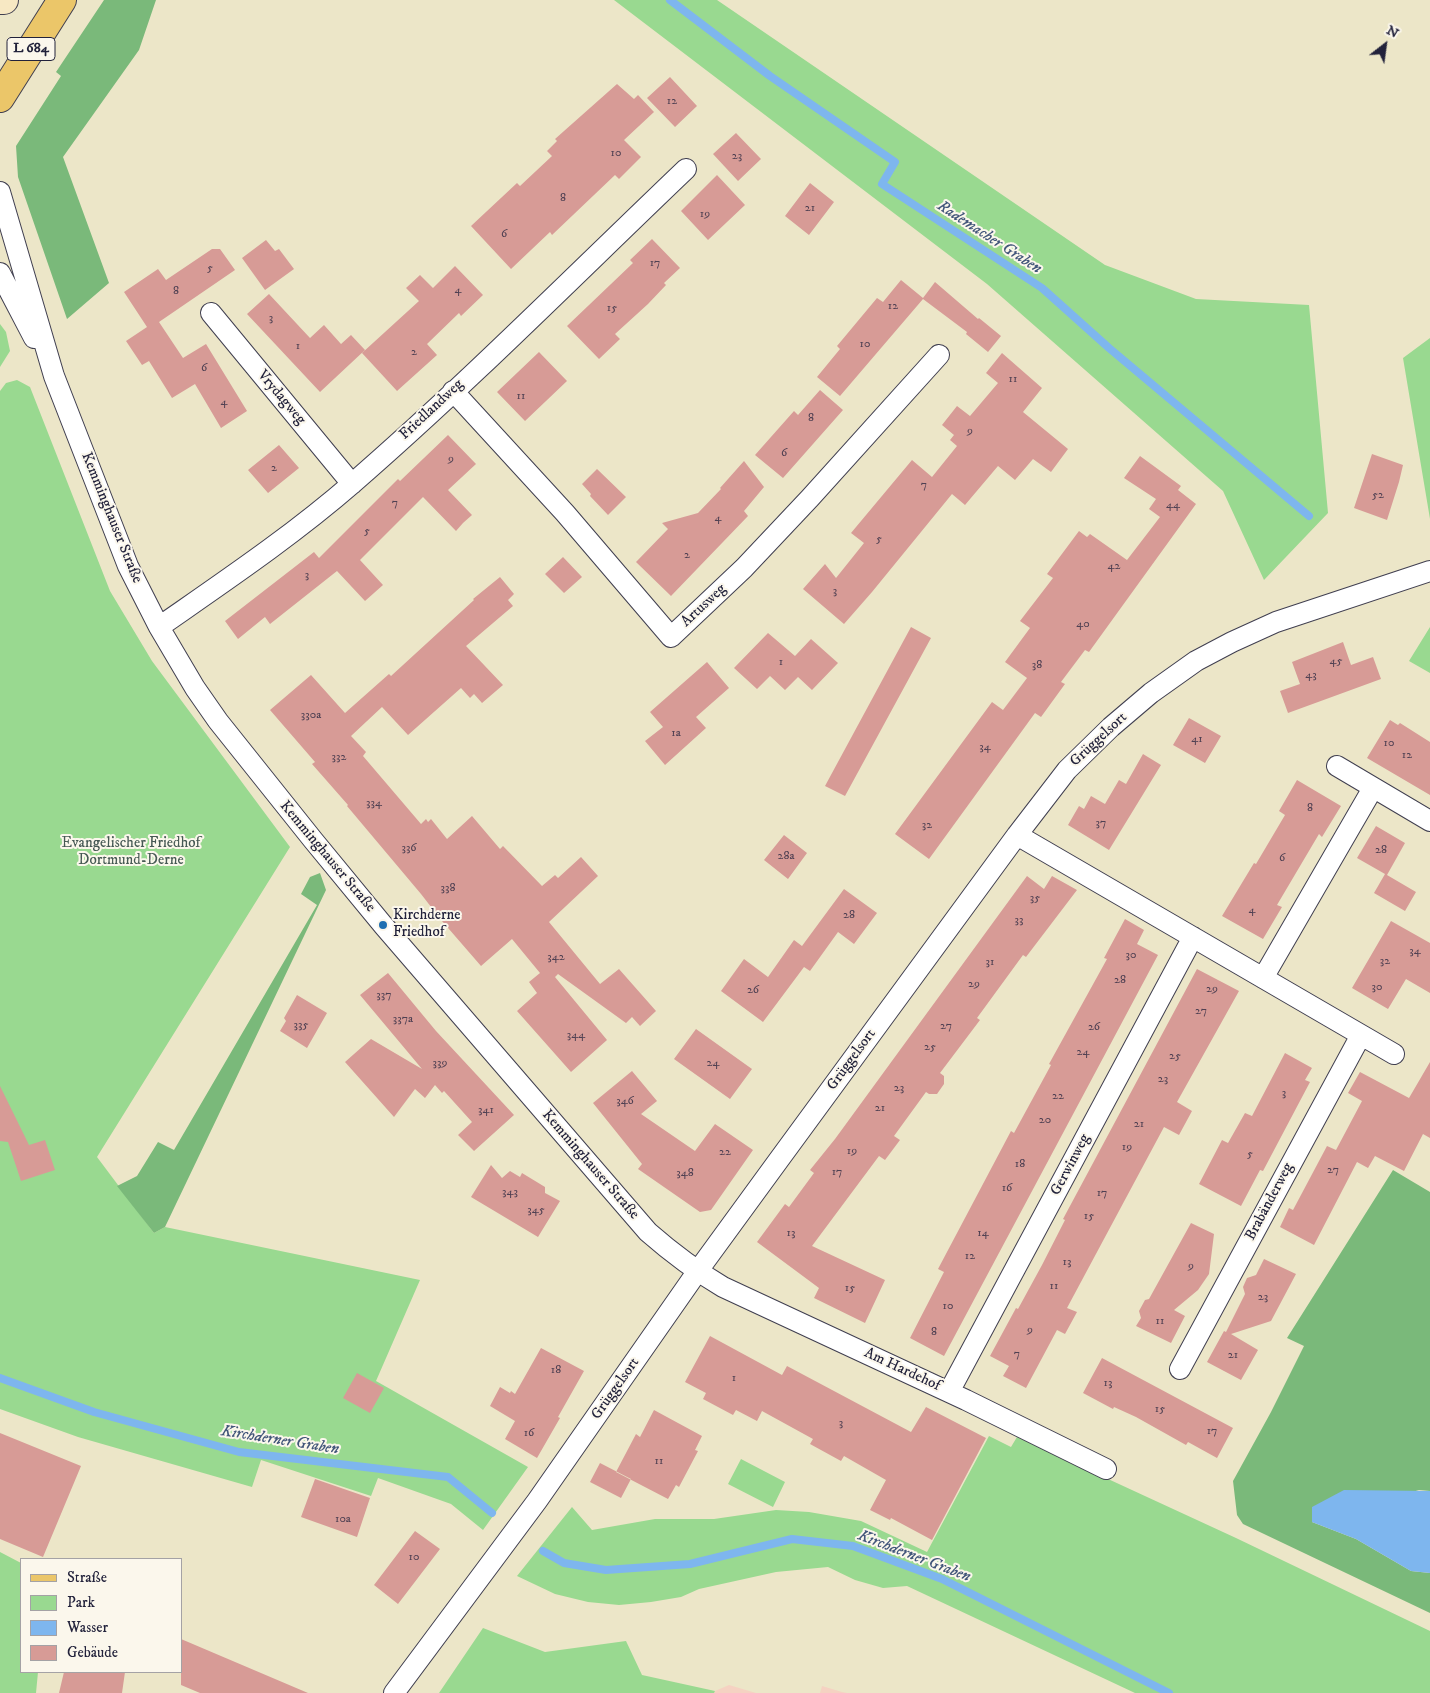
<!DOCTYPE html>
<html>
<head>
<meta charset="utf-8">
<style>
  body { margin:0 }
  #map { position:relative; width:1430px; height:1693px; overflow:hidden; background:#ece6c8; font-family:"IM FELL DW Pica",serif }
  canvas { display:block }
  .legend { position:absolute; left:20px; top:1558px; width:162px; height:115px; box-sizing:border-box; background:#fbf7ec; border:1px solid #a4a2a5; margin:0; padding:6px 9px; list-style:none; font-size:15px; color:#22223b }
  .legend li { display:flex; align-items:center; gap:10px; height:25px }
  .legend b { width:25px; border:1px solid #a4a2a5 }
  .north { position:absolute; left:1360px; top:20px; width:50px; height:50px; -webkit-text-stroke:4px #fbf7ec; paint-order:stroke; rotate:30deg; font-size:14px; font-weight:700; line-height:20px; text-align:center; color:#22223b }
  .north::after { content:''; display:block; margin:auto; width:18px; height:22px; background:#22223b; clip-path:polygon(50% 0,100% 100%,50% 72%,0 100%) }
</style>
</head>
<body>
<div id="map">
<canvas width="1430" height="1693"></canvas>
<ul class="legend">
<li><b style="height:6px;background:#ebc669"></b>Straße</li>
<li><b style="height:14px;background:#99d990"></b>Park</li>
<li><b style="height:14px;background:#7eb6ee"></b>Wasser</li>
<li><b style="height:14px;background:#d79b96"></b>Gebäude</li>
</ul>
<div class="north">N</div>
</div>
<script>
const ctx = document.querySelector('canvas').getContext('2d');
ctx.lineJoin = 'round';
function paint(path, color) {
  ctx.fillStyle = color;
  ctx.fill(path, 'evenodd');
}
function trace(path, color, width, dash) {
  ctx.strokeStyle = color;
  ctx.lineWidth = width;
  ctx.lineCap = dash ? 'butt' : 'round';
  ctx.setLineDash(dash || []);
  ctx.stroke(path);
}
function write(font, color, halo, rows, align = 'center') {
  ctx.font = font + ' "IM FELL DW Pica",serif';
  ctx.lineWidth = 4;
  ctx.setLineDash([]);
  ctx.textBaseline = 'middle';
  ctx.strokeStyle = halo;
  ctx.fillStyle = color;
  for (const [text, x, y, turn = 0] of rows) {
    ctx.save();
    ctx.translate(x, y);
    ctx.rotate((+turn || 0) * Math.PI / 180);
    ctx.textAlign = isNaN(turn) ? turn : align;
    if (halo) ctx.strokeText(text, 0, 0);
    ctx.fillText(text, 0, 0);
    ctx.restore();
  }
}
paint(new Path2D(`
  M729,1685L756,1693H714L715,1691Z
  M822,1686L842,1692L847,1693H820Z`), '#f5d2c2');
paint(new Path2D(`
  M614,0H717L1105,265L1196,299L1309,305L1328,513L1264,580L1223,491L987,284Z
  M0,324L6,332L10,351L0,367Z
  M1430,338V519L1403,358Z
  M17,380L30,387L110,591L152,661L290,847L97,1157L154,1233L165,1227L420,1280L376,1381L528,1467L483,1530L451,1504L378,1478L371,1496L261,1460L252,1487L78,1437L0,1409V391L6,383Z
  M1430,627V673L1409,661Z
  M989,1436L1011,1447L1017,1437L1236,1538L1430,1631V1693H1135L907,1586L883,1588L855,1580L828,1567L776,1572L699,1589L681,1597L651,1602L619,1605L588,1602L555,1594L517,1576L572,1507L592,1530L655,1519H714L776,1510L809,1512L861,1521L927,1552Z
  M741,1459L785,1482L773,1507L728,1484Z
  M0,1552L21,1563V1672H38L36,1693H0Z
  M483,1628L545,1652L626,1641L642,1675L715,1691L714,1693H439Z`), '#99d990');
paint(new Path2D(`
  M104,0H156L139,50L63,157L109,283L67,319L18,177L16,146L61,76L56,72Z
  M320,873L326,890L165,1227L154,1233L117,1186L137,1176L158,1142L174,1150L317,905L301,894L310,877Z
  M1393,1170L1430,1192V1491L1419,1490L1312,1522L1356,1539L1411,1571L1430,1573V1613L1243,1524L1237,1515L1233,1481L1271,1412L1304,1346L1287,1338Z`), '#7ab97a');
paint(new Path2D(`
  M1344,1490L1430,1491V1573L1411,1571L1356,1539L1312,1522V1507Z`), '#7eb6ee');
trace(new Path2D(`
  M670,0L770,76L895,162L882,184L1042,288L1109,348L1309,516
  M0,1378L94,1412L239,1452L448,1477L492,1513
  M543,1551L564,1563L606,1570L690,1564L792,1539L853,1546L942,1579L1169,1693`), '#7eb6ee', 8);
paint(new Path2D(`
  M670,77L697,106L675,127L647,98Z
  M617,84L634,99L638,95L654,112L624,140L641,157L619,179L615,175L552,235L550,232L511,269L471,226L517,183L520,186L552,156L547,151L557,141L555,139Z
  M736,133L761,159L738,181L713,154Z
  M717,175L745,205L708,240L681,211Z
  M810,183L834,202L809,235L785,216Z
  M652,239L680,268L664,283L666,285L648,304L615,334L620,339L599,359L567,326L633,263L630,260Z
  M266,240L275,251L279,249L294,269L265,290L242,258Z
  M212,249H220L235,270L159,322L183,358L206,344L247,411L221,428L195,384L172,398L149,361L142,365L126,341L147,327L124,292L158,269L166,280Z
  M455,266L483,295L461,316L459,313L427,344L437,355L397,391L362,353L419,301L406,288L420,275L433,288Z
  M901,280L923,298L935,282L978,319L979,318L1001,336L988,352L966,334L967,332L923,299L840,396L817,377L840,349L837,346L877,298L883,302Z
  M269,294L310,338L324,325L341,344L351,335L365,350L320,392L247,314Z
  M539,352L567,381L525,421L497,392Z
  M1002,353L1042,388L1023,412L1068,449L1051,472L1033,459L1015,480L998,466L965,505L952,494L872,592L844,624L803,589L825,564L836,578L864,543L851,533L912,460L932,477L957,446L950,440L954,435L942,425L957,406L970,416L998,383L986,373Z
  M820,390L843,410L783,478L755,455L794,411L798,415Z
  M448,435L476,464L448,490L472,515L463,523L456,531L423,497L360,560L383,585L365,601L337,571L270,624L265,617L238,639L225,621L314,552L319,558L398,479L400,481Z
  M279,445L299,468L268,493L248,470Z
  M1372,454L1403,465L1399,482L1387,520L1354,508Z
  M1140,456L1181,486L1178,490L1196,504L1089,652L1085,650L1061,682L1065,684L1041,717L1035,713L929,859L895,834L992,702L1003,710L1027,678L1005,662L1030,628L1020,621L1053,578L1047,574L1079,531L1087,537L1090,534L1127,560L1160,517L1149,509L1156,499L1124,478Z
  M744,461L764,487L744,511L748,516L671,596L636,562L668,529L662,523L698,513L721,489L720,488Z
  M597,469L626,497L608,515L590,496L591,494L582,484Z
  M563,557L582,577L564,593L545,574Z
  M500,577L514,594L508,600L513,606L466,646L503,685L482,703L474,694L470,698L461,688L408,735L382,707L351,736L366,752L363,756L421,824L426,819L428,822L431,819L447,839L472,816L500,849L503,846L542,886L555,875L558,878L581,857L598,876L549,922L600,984L619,969L656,1011L640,1026L632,1017L626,1023L558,974L555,977L607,1040L571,1072L517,1011L537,993L529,982L540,973L512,939L481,966L442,921L421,894L347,806L348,805L312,764L315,762L270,710L311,675L345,713L389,674L391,676L474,600L473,599Z
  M911,627L931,638L845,796L825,786Z
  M768,633L795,656L811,639L838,663L812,690L798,677L785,690L770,676L757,689L734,668Z
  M1343,642L1351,665L1373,657L1381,679L1288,713L1280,691L1300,684L1292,662Z
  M707,662L729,688L696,717L706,728L665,765L645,741L663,727L650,712Z
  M1189,718L1221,736L1205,763L1173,745Z
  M1390,720L1398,725L1400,723L1430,742V795L1367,758Z
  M1143,754L1161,765L1109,850L1068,825L1079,806L1084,809L1091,796L1105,804L1119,780L1126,784Z
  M1297,780L1341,806L1322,837L1319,834L1277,905L1282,907L1263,939L1222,916L1254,863L1256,864L1285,815L1279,811Z
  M1376,826L1405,843L1387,875L1416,892L1405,911L1374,893L1385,874L1357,858Z
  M784,835L807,853L788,879L764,860Z
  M1027,876L1044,889L1052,876L1077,890L1026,957L1023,955L977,1018L980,1020L940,1073L944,1076V1084L937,1094H929L926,1092L894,1136L900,1140L885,1160L879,1156L812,1246L885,1280L865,1323L814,1298L819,1288L757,1242L785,1204L789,1207L814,1173L810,1170L835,1139Z
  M844,889L877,913L854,944L838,932L810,971L804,967L763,1022L721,991L744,959L768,977L794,940L802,946Z
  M1125,919L1144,930L1137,944L1158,955L944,1356L910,1338L944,1272L938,1269L1011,1131L1014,1133L1051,1065L1049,1064L1107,959L1104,958Z
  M1391,921L1430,943V993L1406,979L1388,1009L1352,988Z
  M1197,969L1239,991L1177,1102L1192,1111L1179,1135L1164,1127L1067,1308L1077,1312L1065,1334L1057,1330L1026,1388L1003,1376L1009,1366L990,1356L1016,1308L1018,1309L1042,1265L1065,1220L1063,1219Z
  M388,973L436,1031L514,1115L474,1151L458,1135L472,1122L444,1091L442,1093L435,1085L425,1098L415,1089L394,1117L345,1062L371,1039L422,1069L360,995Z
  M297,995L327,1013L307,1048L280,1031L286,1021L284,1018Z
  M696,1029L752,1069L730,1099L674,1059Z
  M1285,1053L1312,1068L1305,1080L1310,1082L1263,1171L1260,1170L1241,1206L1199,1184L1222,1140L1228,1143L1245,1113L1252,1116Z
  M1430,1062V1138L1423,1134L1404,1171L1375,1156L1368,1168L1357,1162L1314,1245L1280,1227L1289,1208L1293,1210L1327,1146L1336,1150L1362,1101L1348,1093L1360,1072L1409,1098Z
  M632,1071L657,1101L641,1114L695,1151L715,1124L753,1150L711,1210L700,1212L638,1169L642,1164L593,1103Z
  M0,1086L29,1145L45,1140L55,1170L21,1181L8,1142L0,1141Z
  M491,1165L502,1178L510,1171L520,1177L522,1173L545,1187V1193L560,1201L538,1237L471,1197Z
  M1191,1223L1214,1234L1209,1274L1198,1290L1174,1310L1185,1316L1171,1343L1136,1326L1141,1318L1139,1311L1145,1300L1149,1299Z
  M1264,1259L1296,1274L1271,1321L1231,1334L1258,1350L1241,1380L1207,1362L1224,1331L1226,1332L1245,1294L1243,1287L1247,1278L1256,1275Z
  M710,1336L782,1375L787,1366L911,1432L926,1407L986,1438L932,1540L891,1518L890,1520L870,1510L886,1480L844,1456L841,1461L810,1444L813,1439L762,1411L757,1421L736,1410L733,1415L703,1399L706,1393L685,1382Z
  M541,1348L584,1371L558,1417L560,1418L537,1458L505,1439L515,1421L490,1406L500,1387L510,1393L511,1391L515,1394Z
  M1102,1358L1233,1428L1217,1458L1188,1442L1186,1445L1136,1417L1114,1407L1113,1409L1083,1393Z
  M357,1373L384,1388L370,1413L343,1398Z
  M654,1410L702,1436L695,1450L698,1451L679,1487L676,1485L668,1499L616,1472L636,1434L640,1437Z
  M0,1433L81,1466L43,1557L0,1539Z
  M600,1463L631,1479L621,1498L590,1482Z
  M315,1479L370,1498L357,1537L301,1517Z
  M415,1531L440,1549L398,1604L374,1585Z
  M181,1639L308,1693H200L181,1685Z
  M64,1672H125L122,1693H59Z`), '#d79b96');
const minor = new Path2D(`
  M0,192L54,376L128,566L159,627L195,688L218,721L313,840L383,925L648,1232C672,1253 696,1271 723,1287L966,1400L1106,1469
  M0,273L34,338
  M211,313L352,484
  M453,391L565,513L671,637L744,568L810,498L939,355
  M159,627C225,581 292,536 353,483C468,383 576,274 686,169
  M1337,766L1430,821
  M1017,835L1394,1054
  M1263,978L1373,788
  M1180,1369L1361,1035
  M949,1392L1193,937
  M394,1693L537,1501L697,1272L778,1161L1017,835L1067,770L1111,727L1151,693L1196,661L1232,642L1276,622L1430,571`);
const secondary = new Path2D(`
  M0,0H4`);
const primary = new Path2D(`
  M0,98L62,0`);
trace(minor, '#403f50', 22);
trace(secondary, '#403f50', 30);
trace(primary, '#403f50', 30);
trace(minor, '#fff', 20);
trace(secondary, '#f7e8c3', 28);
trace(primary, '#ebc669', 28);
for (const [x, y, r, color] of [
  [383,925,5,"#1f6fb2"]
]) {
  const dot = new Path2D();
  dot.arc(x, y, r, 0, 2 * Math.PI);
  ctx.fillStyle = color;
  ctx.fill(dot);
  trace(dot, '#fbf7ec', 2);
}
write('12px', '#4f4052', null, [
  ["12",672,102],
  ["10",616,154],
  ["23",737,157],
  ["8",563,199],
  ["21",810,209],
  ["19",705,215],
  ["6",504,235],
  ["17",655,264],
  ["5",210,269],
  ["4",458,291],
  ["8",176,292],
  ["12",893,307],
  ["15",612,309],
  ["3",271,319],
  ["10",865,345],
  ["1",298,347],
  ["2",414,353],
  ["6",204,369],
  ["11",1013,380],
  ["11",521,397],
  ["4",224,403],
  ["8",811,419],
  ["9",970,432],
  ["6",784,454],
  ["9",451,460],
  ["2",274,469],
  ["7",924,486],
  ["52",1378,496],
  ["7",395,504],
  ["44",1173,506],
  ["4",718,519],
  ["5",367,532],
  ["5",879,540],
  ["2",687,556],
  ["42",1114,567],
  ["3",307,576],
  ["3",835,592],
  ["40",1083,625],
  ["45",1336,662],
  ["1",781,663],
  ["38",1037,666],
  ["43",1311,676],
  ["330a",311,716],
  ["1a",676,734],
  ["41",1197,740],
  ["10",1389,744],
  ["34",985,748],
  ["12",1407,756],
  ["332",339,758],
  ["334",374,804],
  ["8",1310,809],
  ["37",1101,824],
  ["32",927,826],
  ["336",409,849],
  ["28",1381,851],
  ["28a",786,857],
  ["6",1282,859],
  ["338",448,889],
  ["35",1035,899],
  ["4",1252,911],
  ["28",849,916],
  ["33",1019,921],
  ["34",1415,952],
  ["30",1131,956],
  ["342",556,958],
  ["32",1385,962],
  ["31",990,963],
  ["28",1120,981],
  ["29",974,985],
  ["30",1377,988],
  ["29",1212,990],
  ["26",753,991],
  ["337",384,996],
  ["27",1201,1012],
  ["337a",403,1020],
  ["335",301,1026],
  ["27",946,1027],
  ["26",1094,1028],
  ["344",576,1036],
  ["25",930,1048],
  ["24",1083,1053],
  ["25",1175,1057],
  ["339",440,1064],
  ["24",713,1064],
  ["23",1163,1080],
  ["23",899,1089],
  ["3",1284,1094],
  ["22",1058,1097],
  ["346",625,1102],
  ["21",880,1109],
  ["341",486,1111],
  ["20",1045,1121],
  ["21",1139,1125],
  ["19",1127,1148],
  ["19",852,1152],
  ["22",725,1153],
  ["5",1250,1155],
  ["18",1020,1165],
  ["27",1333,1171],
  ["17",837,1173],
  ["348",685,1174],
  ["16",1007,1189],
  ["343",510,1193],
  ["17",1102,1194],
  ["345",536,1211],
  ["15",1089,1217],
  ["13",791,1234],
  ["14",983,1234],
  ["12",970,1257],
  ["13",1067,1263],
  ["9",1191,1267],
  ["11",1054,1287],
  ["15",850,1289],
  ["23",1263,1298],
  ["10",948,1307],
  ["11",1160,1322],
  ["9",1030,1331],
  ["8",934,1333],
  ["7",1017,1355],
  ["21",1233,1356],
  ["18",556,1371],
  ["1",734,1379],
  ["13",1108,1384],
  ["15",1160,1410],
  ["3",841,1424],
  ["17",1212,1432],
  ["16",529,1434],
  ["11",659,1462],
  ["10a",343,1520],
  ["10",414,1558]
]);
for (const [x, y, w] of [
  [31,49,48]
]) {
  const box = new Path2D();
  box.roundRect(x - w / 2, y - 11.5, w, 23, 4);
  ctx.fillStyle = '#fbf7ec';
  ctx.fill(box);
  trace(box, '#22223b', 1);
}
write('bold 14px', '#22223b', null, [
  ["L 684",31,49]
]);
write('15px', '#22223b', '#fbf7ec', [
  ["Vrydagweg",281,398,50],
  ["Friedlandweg",432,410,-43],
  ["Kemminghauser Straße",111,518,68],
  ["Artusweg",704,606,-43],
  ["Grüggelsort",1099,740,-43],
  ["Kemminghauser Straße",327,857,50],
  ["Grüggelsort",852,1060,-54],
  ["Kemminghauser Straße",590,1165,49],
  ["Gerwinweg",1071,1165,-62],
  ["Brabänderweg",1270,1202,-62],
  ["Am Hardehof",902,1370,25],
  ["Grüggelsort",616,1389,-55]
]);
write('15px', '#465954', '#fbf7ec', [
  ["Evangelischer Friedhof",131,844],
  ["Dortmund-Derne",131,861]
]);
write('15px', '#22223b', '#fbf7ec', [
  ["Kirchderne",393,916],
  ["Friedhof",393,933]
], 'left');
write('italic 16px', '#42567a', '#fbf7ec', [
  ["Rademacher Graben",989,238,33],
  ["Kirchderner Graben",280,1441,9],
  ["Kirchderner Graben",914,1557,21]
]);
</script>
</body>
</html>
